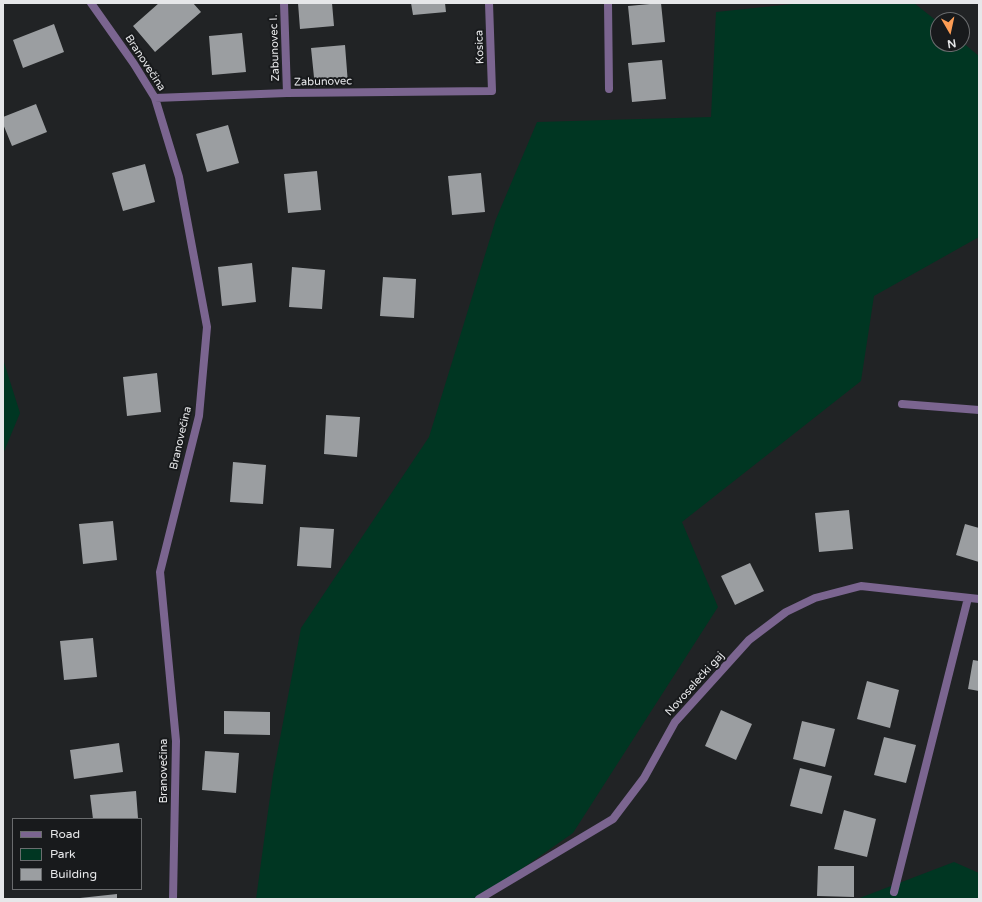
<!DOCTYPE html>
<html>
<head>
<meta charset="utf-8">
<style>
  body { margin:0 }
  #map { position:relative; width:982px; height:902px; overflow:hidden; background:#212325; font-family:"Varela Round",sans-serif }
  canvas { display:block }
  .frame { position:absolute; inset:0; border:4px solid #e6e7e9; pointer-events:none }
  .legend { position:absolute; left:12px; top:818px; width:130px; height:72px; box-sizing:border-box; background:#181a1c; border:1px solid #6a6c6e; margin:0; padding:5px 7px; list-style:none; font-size:12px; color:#e6e7e9 }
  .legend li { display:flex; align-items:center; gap:8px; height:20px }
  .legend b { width:20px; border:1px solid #6a6c6e }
  .north { position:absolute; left:930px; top:12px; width:40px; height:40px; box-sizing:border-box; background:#181a1c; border:1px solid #6a6c6e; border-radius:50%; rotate:171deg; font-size:11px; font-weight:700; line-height:16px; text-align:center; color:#e6e7e9 }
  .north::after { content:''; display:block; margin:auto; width:14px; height:18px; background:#fd9d55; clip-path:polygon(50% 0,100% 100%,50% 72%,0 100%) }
</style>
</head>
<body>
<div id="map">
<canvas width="982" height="902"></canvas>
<div class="frame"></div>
<ul class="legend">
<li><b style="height:5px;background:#7b6590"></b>Road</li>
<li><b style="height:11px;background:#003622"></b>Park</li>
<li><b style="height:11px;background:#9b9ea1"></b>Building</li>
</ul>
<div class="north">N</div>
</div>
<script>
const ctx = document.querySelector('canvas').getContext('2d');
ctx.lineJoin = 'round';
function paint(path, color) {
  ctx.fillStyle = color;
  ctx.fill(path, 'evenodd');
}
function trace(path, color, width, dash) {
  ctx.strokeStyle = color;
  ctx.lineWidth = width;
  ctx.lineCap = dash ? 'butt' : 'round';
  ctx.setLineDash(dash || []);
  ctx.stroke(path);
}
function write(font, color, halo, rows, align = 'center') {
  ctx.font = font + ' "Varela Round",sans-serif';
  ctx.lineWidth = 4;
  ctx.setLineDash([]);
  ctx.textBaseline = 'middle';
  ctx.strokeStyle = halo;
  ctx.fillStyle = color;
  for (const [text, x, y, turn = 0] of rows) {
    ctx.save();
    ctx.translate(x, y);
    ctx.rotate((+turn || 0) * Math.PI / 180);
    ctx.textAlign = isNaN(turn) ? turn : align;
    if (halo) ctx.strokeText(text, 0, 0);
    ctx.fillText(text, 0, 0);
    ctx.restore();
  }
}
paint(new Path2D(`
  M802,3H914L938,22V44H962V42L979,56V237L874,296L861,381L682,522L718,607L573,833L479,899H256L273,775L301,628L429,437L496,219L537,122L711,117L716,12Z
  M3,359L20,413L3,454Z
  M954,862L979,873V899H857Z`), '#003622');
paint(new Path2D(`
  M159,3H193L201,12L155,52L133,26Z
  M298,3H332L334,26L300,29Z
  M411,3H445L446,12L413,15Z
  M661,3L665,42L632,45L628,6Z
  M54,24L64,52L23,68L13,40Z
  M242,33L246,72L212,75L209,36Z
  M345,45L348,84L315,87L311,48Z
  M662,60L666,99L632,102L628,63Z
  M36,104L47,132L12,146L3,124V117Z
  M228,125L239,163L207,172L196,134Z
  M145,164L155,202L123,211L112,173Z
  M317,171L321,210L288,213L284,174Z
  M481,173L485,212L452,215L448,176Z
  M252,263L256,302L222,306L218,267Z
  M292,267L325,270L322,309L289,307Z
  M383,277L416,279L414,318L380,316Z
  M157,373L161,412L127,416L123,377Z
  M326,415L360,417L357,457L324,454Z
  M233,462L266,465L263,504L230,502Z
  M849,510L853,549L819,552L815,513Z
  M113,521L117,560L83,564L79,524Z
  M965,524L979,528V562L956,555Z
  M300,527L334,529L331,568L297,566Z
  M750,563L764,591L735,605L721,576Z
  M93,638L97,677L64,680L60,641Z
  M973,660L979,661V691L968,689Z
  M867,681L899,690L890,728L857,719Z
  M721,710L752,724L736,760L705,746Z
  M224,711L270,712V735L224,734Z
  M802,721L835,729L825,767L793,759Z
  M884,737L916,745L906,783L874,775Z
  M119,743L123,772L74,779L70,750Z
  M205,751L239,753L236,793L202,790Z
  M800,768L832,776L822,814L790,806Z
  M136,791L138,818L93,819L90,795Z
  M844,810L876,819L867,857L834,849Z
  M818,866H854V897L817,896Z
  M117,894V899H80V898Z`), '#9b9ea1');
trace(new Path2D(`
  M91,3L134,64L155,98L179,177L207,327L199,416L160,572L176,741L173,899
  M284,3L287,93
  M608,3L609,89
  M155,98L287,93L492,91L489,3
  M902,404L979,410
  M894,892L968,598
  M479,899L613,819L644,778L675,722L749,640L786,612L815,598L861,586L979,599`), '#7b6590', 8);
write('11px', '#e6e7e9', '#181a1c', [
  ["Kosica",480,47,-92],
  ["Zabunovec I.",275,48,-92],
  ["Branovečina",145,63,57],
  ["Zabunovec",323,82,-1],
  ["Branovečina",181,438,-77],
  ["Novoselečki gaj",695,684,-48],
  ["Branovečina",164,771,-90]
]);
</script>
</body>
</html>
